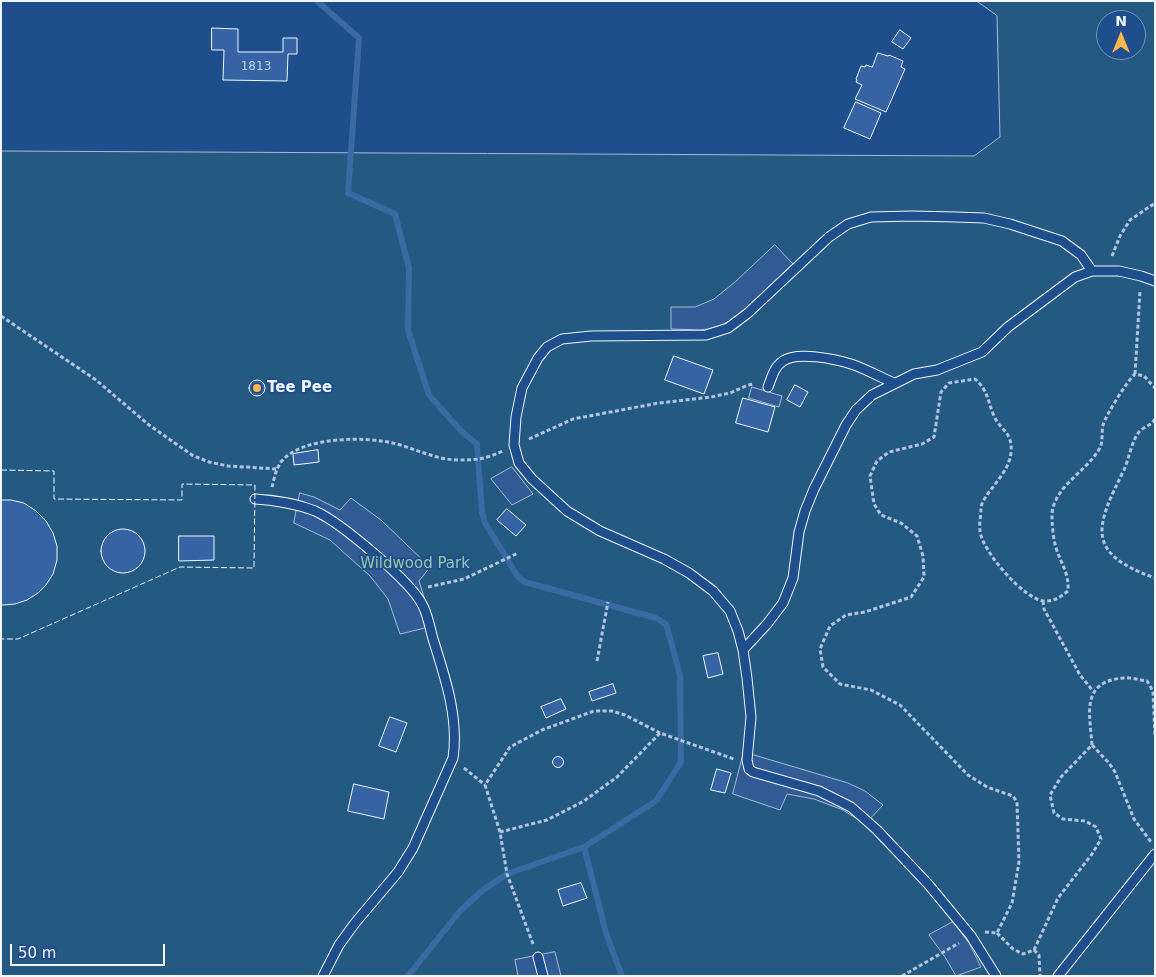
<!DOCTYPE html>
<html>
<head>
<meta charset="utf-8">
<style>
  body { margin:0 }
  #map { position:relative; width:1156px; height:977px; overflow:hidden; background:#1f4e8c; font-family:"DejaVu Sans",sans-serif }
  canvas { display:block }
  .frame { position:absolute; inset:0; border:2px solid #f2f6ff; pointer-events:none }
  .north { position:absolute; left:1096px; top:10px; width:50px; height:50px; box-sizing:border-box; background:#1f4e8c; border:1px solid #7391ba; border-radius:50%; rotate:0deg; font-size:14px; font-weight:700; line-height:20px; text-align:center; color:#f2f6ff }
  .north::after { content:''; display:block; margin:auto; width:18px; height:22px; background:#ffb74d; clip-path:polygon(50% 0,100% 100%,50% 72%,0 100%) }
  .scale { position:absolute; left:10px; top:944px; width:155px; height:22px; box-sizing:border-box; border:2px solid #f2f6ff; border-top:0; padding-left:6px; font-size:15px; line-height:18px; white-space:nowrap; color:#f2f6ff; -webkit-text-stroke:4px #1f4e8c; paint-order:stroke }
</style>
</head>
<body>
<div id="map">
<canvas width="1156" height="977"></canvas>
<div class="frame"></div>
<div class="north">N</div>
<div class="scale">50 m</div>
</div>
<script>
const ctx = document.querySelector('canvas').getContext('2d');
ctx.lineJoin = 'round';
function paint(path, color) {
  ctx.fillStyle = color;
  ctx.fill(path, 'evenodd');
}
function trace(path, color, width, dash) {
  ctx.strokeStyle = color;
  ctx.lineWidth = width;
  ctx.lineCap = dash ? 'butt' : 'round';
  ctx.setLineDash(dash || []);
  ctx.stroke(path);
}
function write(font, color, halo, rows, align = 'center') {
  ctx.font = font + ' "DejaVu Sans",sans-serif';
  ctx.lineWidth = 4;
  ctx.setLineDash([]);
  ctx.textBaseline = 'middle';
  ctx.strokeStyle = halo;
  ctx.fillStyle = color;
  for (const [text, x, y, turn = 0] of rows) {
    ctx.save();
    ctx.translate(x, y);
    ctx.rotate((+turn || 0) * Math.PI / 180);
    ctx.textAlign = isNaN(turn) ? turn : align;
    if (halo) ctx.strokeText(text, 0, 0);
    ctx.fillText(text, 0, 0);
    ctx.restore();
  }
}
const green = new Path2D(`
  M977,1H1155V976H1V151L974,156L1000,137L997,16ZM1106,20H1136V50H1106Z`);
paint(green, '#245a82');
trace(green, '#a8bbd7', 1);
const parking = new Path2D(`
  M775,245L793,264L737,317L716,328L700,330L671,329V307H695L714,299L735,282Z
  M752,387L782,396L779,407L749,398Z
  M512,467L533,494L512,505L491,479Z
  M300,493L314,497L340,510L351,498L381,520L430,567L419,581L433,626L400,634L388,599L370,576L330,540L294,523Z
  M744,752L848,783L865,791L883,805L865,824L843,810L814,799L787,794L780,810L733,794Z
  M953,922L969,943L981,967L956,976L945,957L929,935Z
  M555,952L561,976H518L515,960Z`);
paint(parking, '#305b95');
trace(parking, '#a8bbd7', 1);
trace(new Path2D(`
  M317,1L359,38L348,193L395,214L409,268L408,330L429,395L461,431L477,444L482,512L485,523L518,577L525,582L656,618L666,624L680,675L681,762L656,801L584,847L606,933L622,976
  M408,976L460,911L483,890L507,874L584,847`), '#3b69a3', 6);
const building = new Path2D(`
  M212,28L238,29V52H283V38H297V54H288L287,81L223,80L224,50H212Z
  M900,30L911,38L903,49L892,42Z
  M878,53L888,56L889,55L903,61L901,67L905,69L886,112L855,99L862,85L856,82L857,80L856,79L861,66L865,67L866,65L872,67Z
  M856,102L881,113L870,139L844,128Z
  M674,356L713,370L704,394L665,380Z
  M249 388a8 8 0 1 1 16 0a8 8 0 1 1-16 0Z
  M795,385L808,392L800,407L787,400Z
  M743,398L775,407L768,432L736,423Z
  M318,450L319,462L294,465L293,454Z
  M1,500H11L24,503L36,511L46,521L53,533L57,546V560L53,574L46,585L38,593L27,600L15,604L3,605H1Z
  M507,509L526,525L516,536L497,520Z
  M101 551a22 22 0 1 1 44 0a22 22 0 1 1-44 0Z
  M179,536H214V560L179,561Z
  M718,653L723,674L708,678L703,656Z
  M613,684L616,693L592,701L589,692Z
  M561,699L566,709L546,718L541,707Z
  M390,717L407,723L396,752L379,746Z
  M552.5 762a5.5 5.5 0 1 1 11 0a5.5 5.5 0 1 1-11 0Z
  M717,769L731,773L725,793L711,790Z
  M354,784L389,792L384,819L348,811Z
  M581,883L587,898L563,906L558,890Z`);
paint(building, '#3563a3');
trace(building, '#f2f6ff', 1);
const service = new Path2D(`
  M768,387C772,377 774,367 783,361C797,351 835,359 851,364C866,369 880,377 894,383
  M255,499C273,500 298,504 315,511C340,522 412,582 423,606C428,616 430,628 433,639C445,677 459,718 453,758L413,848L398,872L355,923L339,945L323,976
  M743,650L767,624L783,603L793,578L799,532L805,511L814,489L846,425L856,410L872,395L914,374L937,370L982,352L1008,327L1075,277L1092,271H1119L1141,276L1155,281
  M538,957L543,976
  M996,976L971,936L928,884L877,830L851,807L819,791L753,772L749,769L747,760L751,717L747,678L743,650L738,631L730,611L713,591L689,573L664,559L600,531L567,511L532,479L519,463L514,445L516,417L522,388L538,358L547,347L562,339L591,336L706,335L728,328L748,313L829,237L848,224L871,217L912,216L956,217L984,218L1010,224L1062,241L1081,255L1092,271
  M1058,976L1155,854`);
trace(service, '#f2f6ff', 11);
trace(new Path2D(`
  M1112,256L1120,236L1130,220L1155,203
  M1,316L96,380L149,425L192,455L209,462L228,466L277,469
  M1135,374L1140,291
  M1155,419C1151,426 1145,426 1140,431C1132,439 1129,459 1124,470C1096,526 1084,553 1155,578
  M529,439L573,419L659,403L711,397L730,393L748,385L754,384
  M272,487C274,479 276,469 281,462C301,436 368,436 397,444C418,450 437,460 459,460C478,460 485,459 503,451
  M428,587L464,579L518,553
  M1043,601L1044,609L1080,675L1093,691
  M597,661L608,602
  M1092,745L1109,763L1115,772L1134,819L1151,842
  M464,768L485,785
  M500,832L485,785L510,747L542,730L594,711H612L625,715L660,733
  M985,932L997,933L1012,903L1019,862L1017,802L1013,796L987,787L968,775L900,705L871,690L840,684L823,667L820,649L830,626L846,615L865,612L911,597L924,577L923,556L917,536L901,523L881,515L874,504L870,476L877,461L889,452L922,444L934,437L941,392L949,383L975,379C989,392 987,400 994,416C1000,430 1013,432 1011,452C1010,474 982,494 981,508C981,515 979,524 980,531C982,551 1025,601 1045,601C1055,601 1060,597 1068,591C1069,572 1061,564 1056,548C1053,538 1052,524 1052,514C1054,487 1085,472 1098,451C1104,443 1101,434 1103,425C1106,415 1127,381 1135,374L1144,376L1155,388
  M997,933L1013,949L1023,954L1034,950L1058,898L1092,854L1101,839L1096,827L1085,821L1063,819L1054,813L1050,795L1061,777L1092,745C1090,714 1080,682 1123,678C1130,677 1139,680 1147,681L1153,691L1155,737
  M533,944L507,874L500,832L547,820L584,801L617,777L660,733L734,759
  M1034,950L1039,955L1040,976
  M902,976L959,943`), '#b3c4dc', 3, [4, 2.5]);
trace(service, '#1f4e8c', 9);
trace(new Path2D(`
  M1,470L54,471V499L182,500V484L255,485L254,568L180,567L18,639H1`), '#f2f6ff', 1, [6, 2.5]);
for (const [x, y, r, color] of [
  [257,388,5,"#ffb74d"]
]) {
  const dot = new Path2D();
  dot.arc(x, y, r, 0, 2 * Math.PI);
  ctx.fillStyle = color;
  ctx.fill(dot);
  trace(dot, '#1f4e8c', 2);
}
write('12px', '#c3d1e8', null, [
  ["1813",256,67]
]);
write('bold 15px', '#f2f6ff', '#1f4e8c', [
  ["Tee Pee",267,388]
], 'left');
write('15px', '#97c8a6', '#1f4e8c', [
  ["Wildwood Park",415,564]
]);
</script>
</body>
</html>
